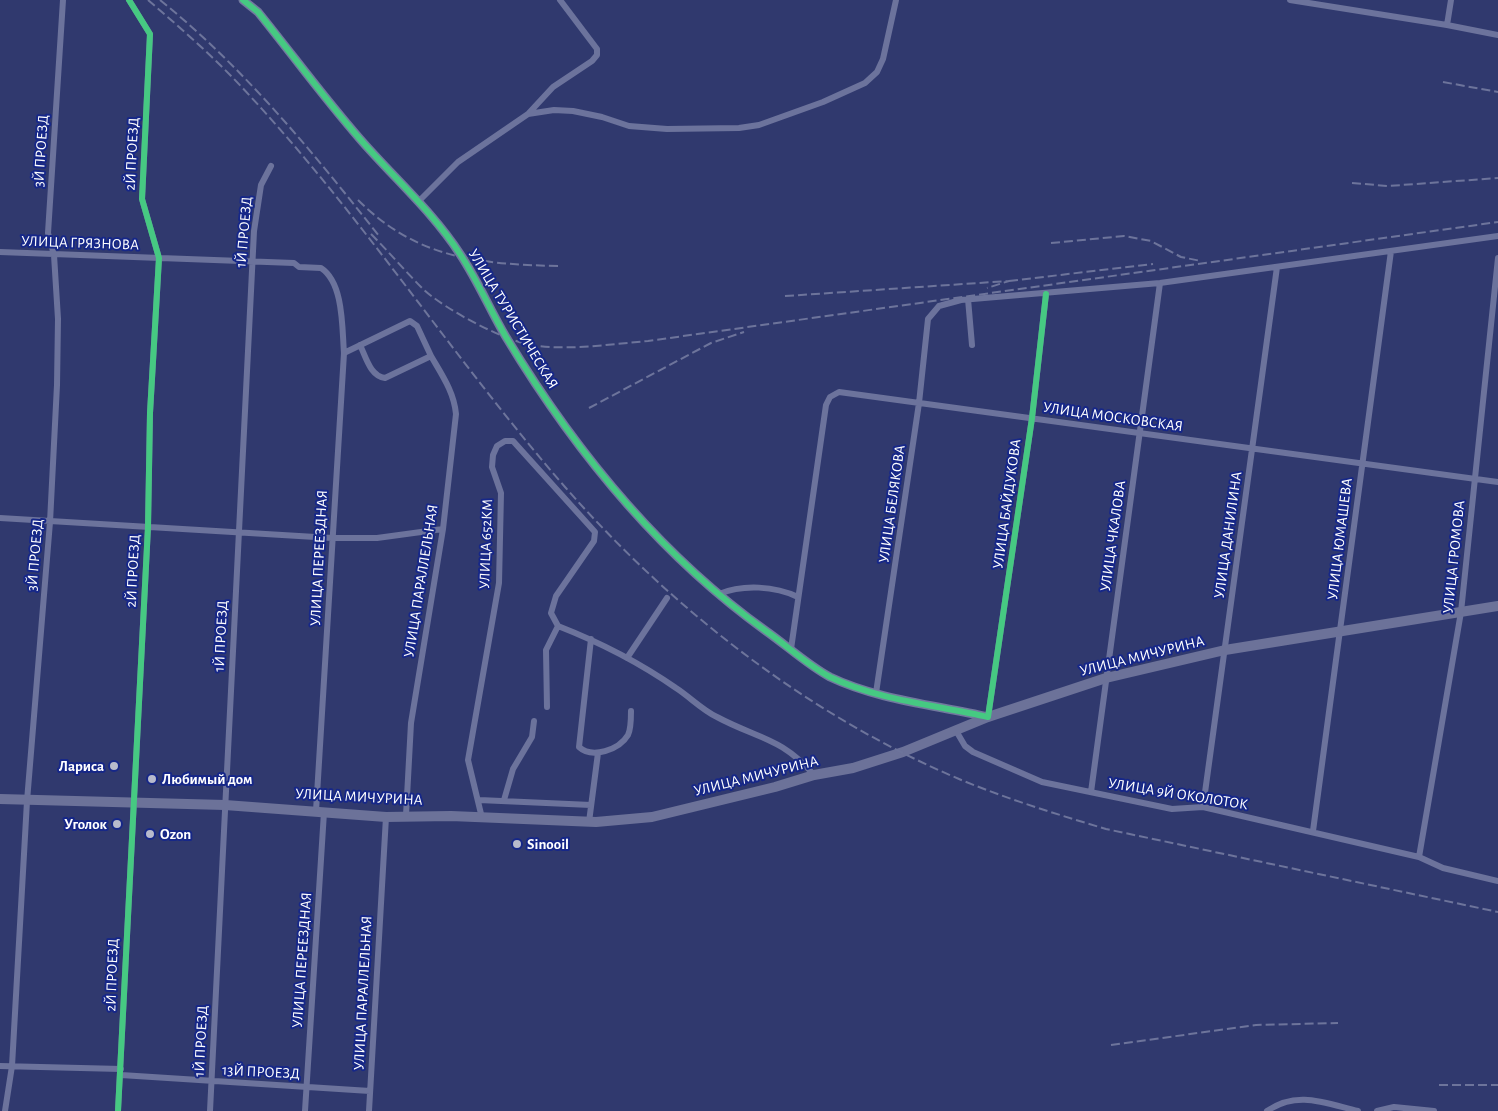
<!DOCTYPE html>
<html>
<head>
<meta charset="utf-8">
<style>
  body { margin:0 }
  canvas { display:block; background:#30396e }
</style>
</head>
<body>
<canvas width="1498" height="1111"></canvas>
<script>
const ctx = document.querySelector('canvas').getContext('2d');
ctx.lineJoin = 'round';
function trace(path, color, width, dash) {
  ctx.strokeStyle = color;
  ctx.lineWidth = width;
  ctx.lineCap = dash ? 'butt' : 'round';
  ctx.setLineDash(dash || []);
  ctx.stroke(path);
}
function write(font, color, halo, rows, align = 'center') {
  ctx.font = font + ' "Alegreya Sans",sans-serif';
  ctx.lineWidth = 4;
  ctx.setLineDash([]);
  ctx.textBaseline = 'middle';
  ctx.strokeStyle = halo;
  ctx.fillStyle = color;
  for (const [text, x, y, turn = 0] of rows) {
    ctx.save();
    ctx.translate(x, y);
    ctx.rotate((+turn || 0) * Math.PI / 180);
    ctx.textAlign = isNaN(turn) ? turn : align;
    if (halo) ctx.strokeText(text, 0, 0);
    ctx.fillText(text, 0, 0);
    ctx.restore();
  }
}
trace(new Path2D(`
  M1290,0L1447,25L1498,35
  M1447,25L1451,0
  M528,114L553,87L592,61L597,55V49L560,0
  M418,202L458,162L528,114L554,110L573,111L602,117L629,126L667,129L739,128L759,125L823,102L865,83L877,72L883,59L896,0
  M0,252L294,263L299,267L321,268C344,283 342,329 344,353L316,811
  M968,299L972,345
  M344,353L410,321L417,326L431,356L385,378C370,376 366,357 360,345
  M0,518L332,538H377L443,529
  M719,594C743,584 775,586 798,597
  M591,639L579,747C592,759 619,750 628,735C631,729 631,718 631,711
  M791,649L826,405L830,397L839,392L1498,482
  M627,658L667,598
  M876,693L919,403L928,319L939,306L961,300L1160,283L1498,236
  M547,707L546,650L558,626C599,642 640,663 676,688C690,697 702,710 717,717C758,739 781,737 814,775
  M988,717L1032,418L1046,294
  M955,729L965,746L973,752L1042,782L1172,809L1203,807L1419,857L1443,868L1498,881
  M1091,792L1160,283
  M479,800L591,805
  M504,800L513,769L532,737L534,721
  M1203,807L1277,267
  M406,815L411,723L443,529L456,414C454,392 442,375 431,356
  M482,818L468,760L499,583L501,493L492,467L493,455L497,446L505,441H513L595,532L594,541L556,596L551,613L558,626
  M589,822L598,753
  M1313,831L1391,251
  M1419,857L1461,612L1498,258
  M0,1066L121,1069
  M121,1075L370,1091
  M5,1111L12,1066L27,801L50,522L57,385L58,319L54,255L48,233L63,0
  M118,1111L148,527L150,413L159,258L142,199L150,34L129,0
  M210,1111L254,231L261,185L271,166
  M305,1111L324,812
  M369,1111L386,817
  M1267,1111C1297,1090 1325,1103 1358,1111
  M1377,1111L1394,1107L1434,1111`), '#6c739c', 6);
trace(new Path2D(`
  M243,0L258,12C292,54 324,98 360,139C393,177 433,212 460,254C478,281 490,310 506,337C573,448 660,555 766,631C786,645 809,666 830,677C878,700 936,705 988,717`), '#72799f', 9);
trace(new Path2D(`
  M0,799L225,805L386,817L451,816L596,822L652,817L775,787L814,775L853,768L903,752L988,717L1106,678L1225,650L1498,606`), '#6c7299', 10);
trace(new Path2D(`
  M148,0C177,25 207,51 234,79C355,205 451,356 565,487C673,610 808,715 959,779C1007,799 1056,814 1106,829L1498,912
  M160,0C244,68 312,151 379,236
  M1443,82L1498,92
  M1352,183L1388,186L1498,178
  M358,200C417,259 479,264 558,266
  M371,234C389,252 405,271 423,289C444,309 509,344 538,346C575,350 612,344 648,341L1498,222
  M1051,243L1124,236L1151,241L1181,257L1201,261
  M1009,281L1153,264
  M785,296L1009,281L987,288
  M589,408L711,343L744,332
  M1111,1045L1256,1025L1338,1023
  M1439,1085H1498`), '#6d749b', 2, [9, 4]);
trace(new Path2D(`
  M243,0L258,12C292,54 324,98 360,139C393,177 433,212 460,254C478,281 490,310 506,337C573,448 660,555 766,631C786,645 809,666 830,677C878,700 936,705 988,717L1032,418L1046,294
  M118,1111L148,527L150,413L159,258L142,199L150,34L129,0`), '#46c982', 6);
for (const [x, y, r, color] of [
  [114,766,5,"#b7bacc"],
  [152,779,5,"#b7bacc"],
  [117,824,5,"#b7bacc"],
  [150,834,5,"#b7bacc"],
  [517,844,5,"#b7bacc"]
]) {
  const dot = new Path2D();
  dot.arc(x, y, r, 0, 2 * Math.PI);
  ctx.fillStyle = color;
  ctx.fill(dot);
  trace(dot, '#162788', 2);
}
write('15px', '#fff', '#162788', [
  ["3Й ПРОЕЗД",41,151,-86],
  ["2Й ПРОЕЗД",132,154,-87],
  ["1Й ПРОЕЗД",244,232,-85],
  ["УЛИЦА ГРЯЗНОВА",80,243,2],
  ["УЛИЦА ТУРИСТИЧЕСКАЯ",513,319,59],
  ["УЛИЦА МОСКОВСКАЯ",1113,417,8],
  ["УЛИЦА БЕЛЯКОВА",892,504,-82],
  ["УЛИЦА БАЙДУКОВА",1007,504,-82],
  ["УЛИЦА ДАНИЛИНА",1228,535,-82],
  ["УЛИЦА ЧКАЛОВА",1113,536,-82],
  ["УЛИЦА ЮМАШЕВА",1340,539,-83],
  ["УЛИЦА 652КМ",486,544,-88],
  ["3Й ПРОЕЗД",35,555,-85],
  ["УЛИЦА ГРОМОВА",1454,557,-84],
  ["УЛИЦА ПЕРЕЕЗДНАЯ",319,558,-87],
  ["2Й ПРОЕЗД",133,571,-87],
  ["УЛИЦА ПАРАЛЛЕЛЬНАЯ",421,581,-81],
  ["1Й ПРОЕЗД",221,636,-87],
  ["УЛИЦА МИЧУРИНА",1142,656,-14],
  ["УЛИЦА МИЧУРИНА",756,776,-14],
  ["УЛИЦА 9Й ОКОЛОТОК",1178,794,9],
  ["УЛИЦА МИЧУРИНА",359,797,3],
  ["УЛИЦА ПЕРЕЕЗДНАЯ",302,960,-86],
  ["2Й ПРОЕЗД",112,975,-88],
  ["УЛИЦА ПАРАЛЛЕЛЬНАЯ",363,993,-87],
  ["1Й ПРОЕЗД",201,1041,-87],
  ["13Й ПРОЕЗД",261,1072,3]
]);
write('bold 15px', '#fff', '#162788', [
  ["Лариса",104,766,"right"],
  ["Любимый дом",162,779],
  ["Уголок",107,824,"right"],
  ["Ozon",160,834],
  ["Sinooil",527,844]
], 'left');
</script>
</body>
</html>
